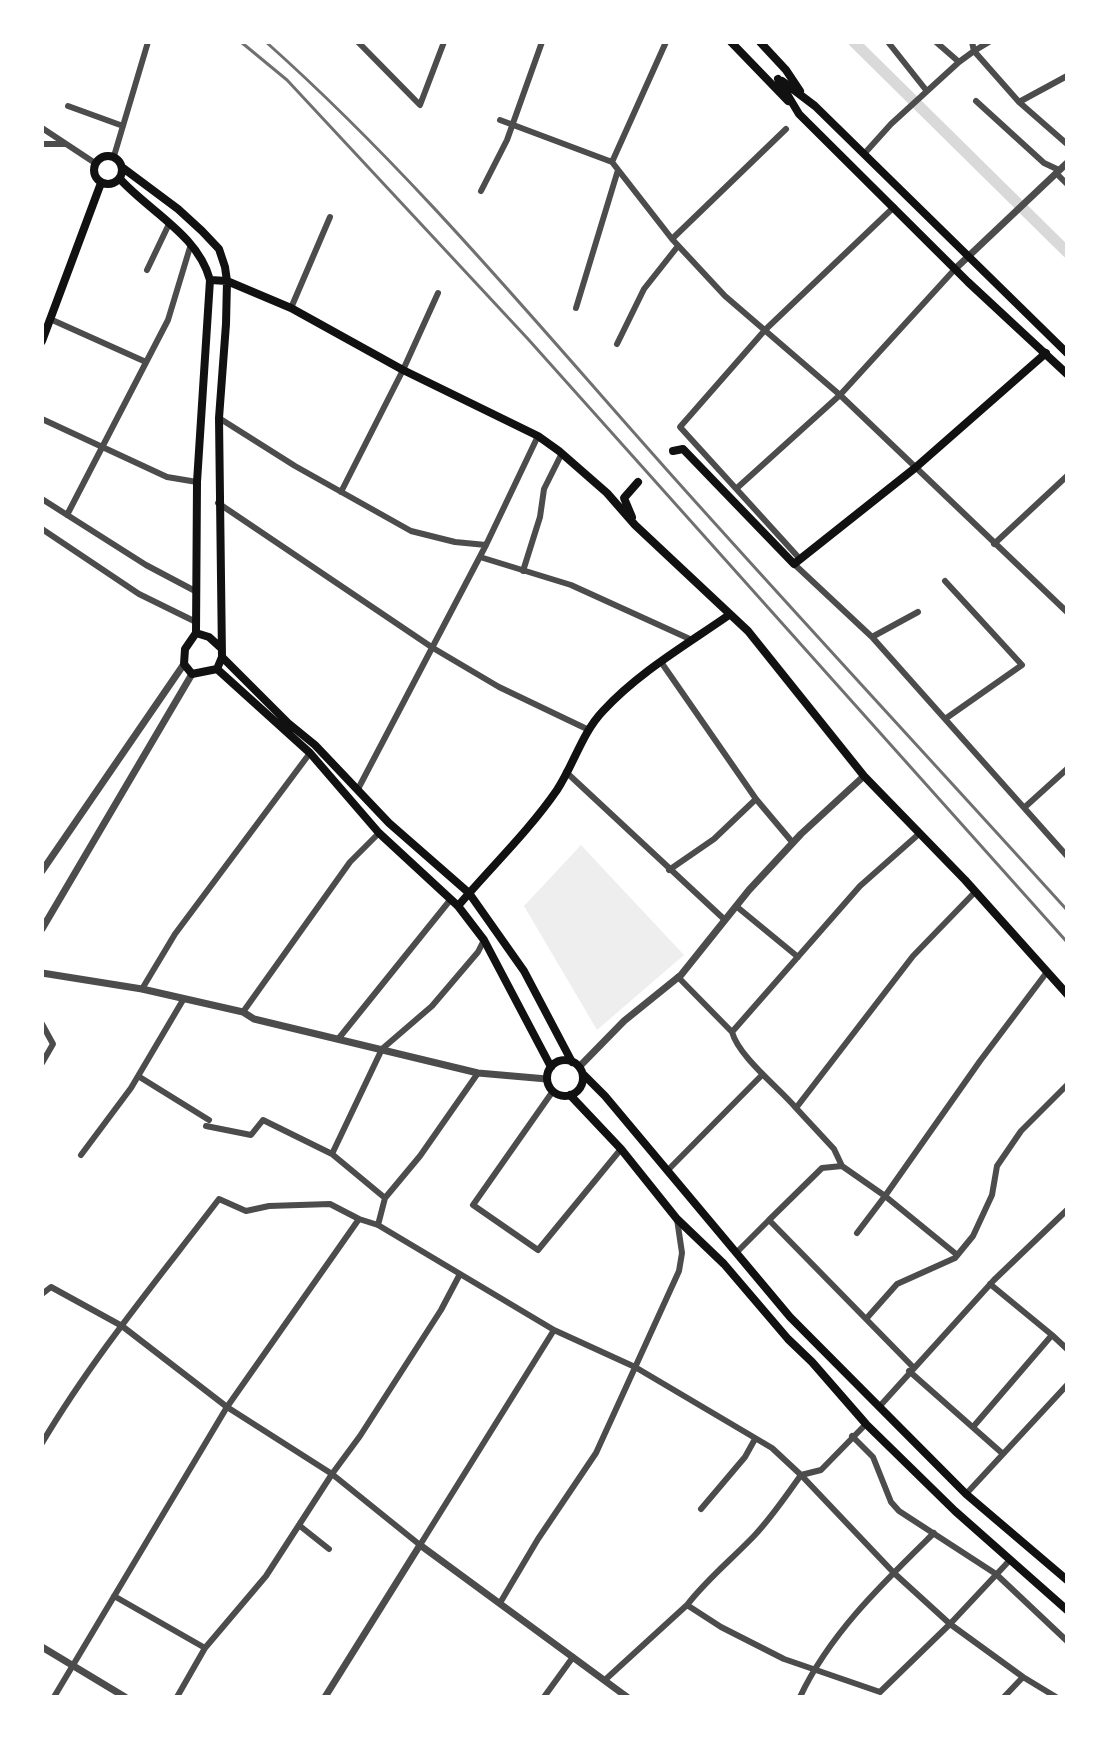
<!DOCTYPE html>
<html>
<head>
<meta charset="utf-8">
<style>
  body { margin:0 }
  #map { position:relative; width:1109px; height:1739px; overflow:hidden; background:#fff; font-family:"Alegreya Sans",sans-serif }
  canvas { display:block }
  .frame { position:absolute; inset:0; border:44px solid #fff; pointer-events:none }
</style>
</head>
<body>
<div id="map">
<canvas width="1109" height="1739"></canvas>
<div class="frame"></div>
</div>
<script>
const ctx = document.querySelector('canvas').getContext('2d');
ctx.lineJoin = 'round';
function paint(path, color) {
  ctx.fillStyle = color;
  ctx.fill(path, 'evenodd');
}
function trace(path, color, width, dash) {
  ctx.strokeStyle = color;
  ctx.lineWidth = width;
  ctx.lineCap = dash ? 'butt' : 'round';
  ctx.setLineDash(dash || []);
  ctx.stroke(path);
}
paint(new Path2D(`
  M581,845L684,955L597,1030L524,906Z`), '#eee');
trace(new Path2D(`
  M854,42L1067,252`), '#d9d9d9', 11);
trace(new Path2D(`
  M358,42L420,105L444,42
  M888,42L926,90
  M989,42L974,51L1019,102L1067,144
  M959,62L974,51L972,42
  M976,101L1044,163L1059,170
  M1019,102L1067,76
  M68,106L123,126
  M500,120L612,162L672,239L725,296L840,395L1067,612
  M42,128L95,163
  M42,144H66
  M864,154L891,124L959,62L936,42
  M114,156L148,42
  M612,162L666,42
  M1056,173L1067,184
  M481,191L507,140L542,42
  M672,239L786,129
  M147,270L169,224
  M291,308L330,217
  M576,308L618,170
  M50,319L146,362
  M617,344L644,289L678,246
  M219,418L295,466L411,531L455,542L486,545
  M42,419L167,477L197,482
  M737,488L840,395L955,269
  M341,492L403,370L438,293
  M42,499L146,565L197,592
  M218,503L433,648L499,687L589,730
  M67,515L168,320L191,244
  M42,529L139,594L196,622
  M994,544L1067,476
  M480,557L571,585L692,640
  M800,559L680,427L765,330L894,207
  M794,564L872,637L1067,856
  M523,571L540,517L544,489L561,455
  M945,581L1022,665L945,719
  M872,637L918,612
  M661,662L756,799L793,843
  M566,772L725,920
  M358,789L486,545L538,436
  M1025,807L1067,769
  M669,870L714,839L756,799
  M736,906L798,957
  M678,977L732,1032
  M142,989L175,934L310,753
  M243,1012L350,862L379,833
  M42,1024L53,1044L42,1063
  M339,1038L451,899
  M478,1073L420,1156L385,1198L332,1154L382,1049L432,1006L478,952L484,940
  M138,1076L209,1120
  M553,1091L473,1205L538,1250L621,1149
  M796,1108C778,1087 739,1057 732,1032L860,886L920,833
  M206,1126L251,1135L263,1120L332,1154
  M81,1155L131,1088L183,1000
  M842,1166L834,1149L796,1108L913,956L975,892
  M667,1171L762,1075
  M359,1219L378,1225L554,1330
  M769,1220L822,1168L842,1166L885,1196L980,1061L1047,972
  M378,1225L385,1198
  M857,1233L885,1196L956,1254
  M737,1252L769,1220L913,1367
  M42,1294L51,1287L122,1326L227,1407L332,1474L420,1545L554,1330L635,1367L772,1448L801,1475L821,1470L866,1424
  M866,1319L897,1284L955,1258L973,1236L992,1195L997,1166L1021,1131L1067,1085
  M1052,1335L1067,1349
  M909,1371L1003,1454
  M879,1407L994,1280L1067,1210
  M973,1427L1052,1335L990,1284
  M852,1436L873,1457L891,1502L899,1511L996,1574L1067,1641
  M42,1443C93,1357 158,1279 219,1199L246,1211L269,1206L330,1204L359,1219L227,1407L54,1697
  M966,1494L1067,1385
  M701,1509L745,1457L755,1439
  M300,1526L329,1549
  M114,1596L205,1648
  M500,1603L538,1539L596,1453L679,1271L682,1253L677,1219
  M687,1605C708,1578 731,1560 754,1536C772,1517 786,1496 801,1475L894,1573L950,1624L1023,1677L1004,1697
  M1023,1677L1056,1697
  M606,1679L687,1605L721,1627L784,1659L880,1692L950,1624L1009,1561
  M177,1697L205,1648L266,1576L332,1474L360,1436L441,1310L460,1274
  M544,1697L573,1657
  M800,1697C830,1633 884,1582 934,1533`), '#4c4c4c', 6);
trace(new Path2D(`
  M955,269L1067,163
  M42,871L184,664
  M42,929L192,674
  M42,973L142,989L243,1012L254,1019L478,1073L547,1079
  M579,1067L624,1021L681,975L749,890L801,834L864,776
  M42,1647L125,1697
  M325,1697L420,1545L627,1697`), '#4c4c4c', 7);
trace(new Path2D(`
  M731,42L788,101
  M760,42L786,70L800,91
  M778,79L799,114L968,282L1067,374
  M782,81L815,106L1067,353
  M94 170a14 14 0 1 1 28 0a14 14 0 1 1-28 0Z
  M120,179C150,212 198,235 210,280L197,482L196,633L185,649L184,664L192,674L217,669L222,657L219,418L226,324L227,281L225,267L219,249L202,231L178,209L123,168
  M210,280L227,281L291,308L403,370L538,436L559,451L607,493L635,525L748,631L864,776L965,880L1067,994
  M42,341L101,183
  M673,451L683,449L794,564L915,468L1046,353
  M632,517L624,498L638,482
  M196,633L209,637L220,647
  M222,657L288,723L315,745L389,823L469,893L524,971L572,1062
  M217,669L310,753L379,833L458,906L484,940L551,1067
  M458,906C491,867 528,832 557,790C574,764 582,733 603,711C639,672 686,645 729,615
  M547 1078a18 18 0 1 1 36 0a18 18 0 1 1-36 0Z
  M583,1074L605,1096L790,1317L966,1494L1067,1580
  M570,1095L621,1149L677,1219L724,1264L788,1339L812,1362L866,1424L955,1511L1067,1610`), '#111', 8);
trace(new Path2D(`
  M241,42L287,80L528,339L1067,942
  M266,42C413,173 537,324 667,470C799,618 934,763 1067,910`), '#707070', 3);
</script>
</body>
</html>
